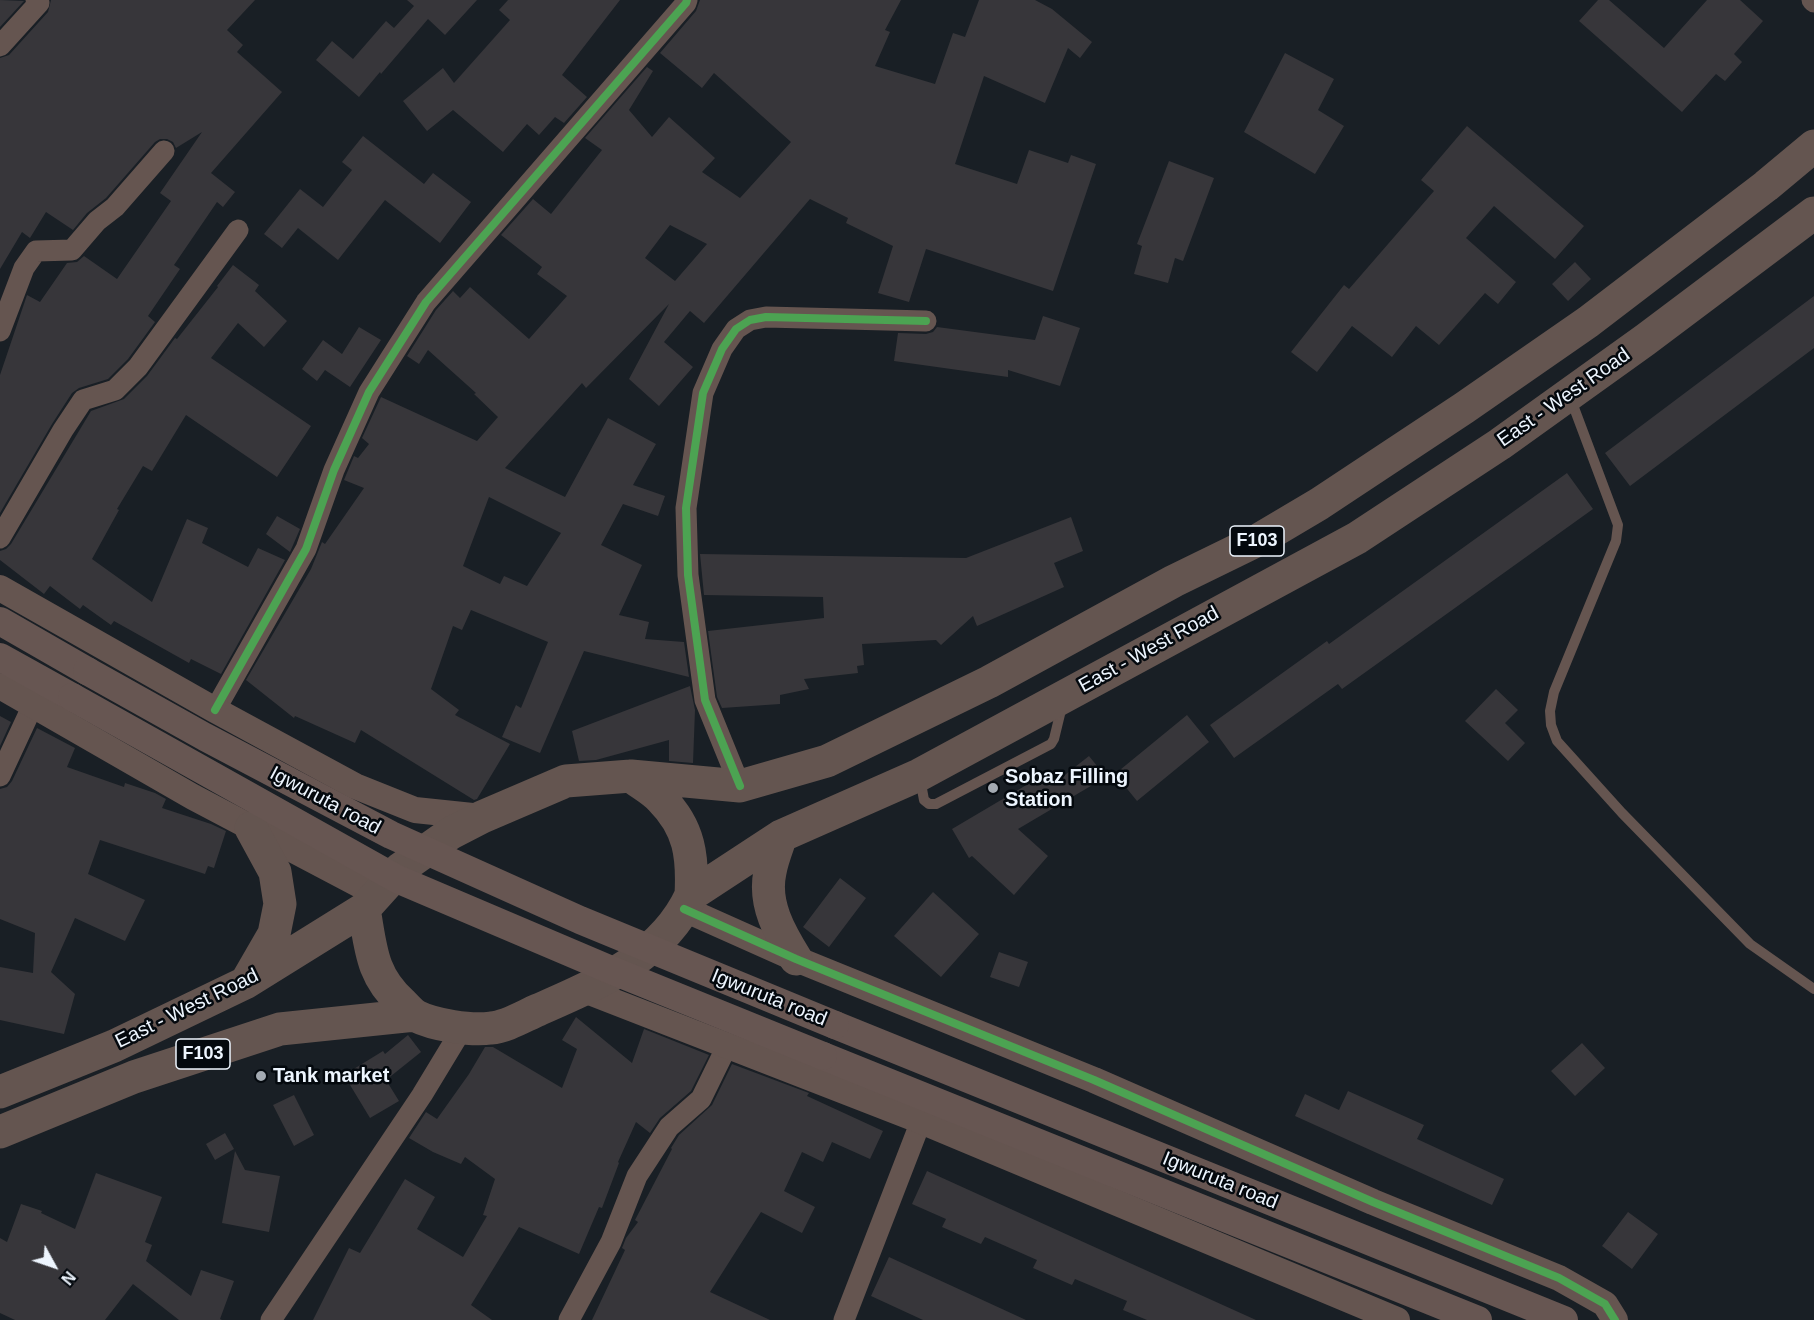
<!DOCTYPE html>
<html>
<head>
<meta charset="utf-8">
<style>
  body { margin:0 }
  #map { position:relative; width:1814px; height:1320px; overflow:hidden; background:#191f25; font-family:Helvetica,sans-serif }
  canvas { display:block }
  .north { position:absolute; left:24px; top:1236px; width:60px; height:60px; -webkit-text-stroke:4px #04090e; paint-order:stroke; rotate:130deg; font-size:16px; font-weight:700; line-height:24px; text-align:center; color:#edf5fe }
  .north::after { content:''; display:block; margin:auto; width:21px; height:27px; background:#edf5fe; clip-path:polygon(50% 0,100% 100%,50% 72%,0 100%) }
</style>
</head>
<body>
<div id="map">
<canvas width="1814" height="1320"></canvas>
<div class="north">N</div>
</div>
<script>
const ctx = document.querySelector('canvas').getContext('2d');
ctx.lineJoin = 'round';
function paint(path, color) {
  ctx.fillStyle = color;
  ctx.fill(path, 'evenodd');
}
function trace(path, color, width, dash) {
  ctx.strokeStyle = color;
  ctx.lineWidth = width;
  ctx.lineCap = dash ? 'butt' : 'round';
  ctx.setLineDash(dash || []);
  ctx.stroke(path);
}
function write(font, color, halo, rows, align = 'center') {
  ctx.font = font + ' Helvetica,sans-serif';
  ctx.lineWidth = 5;
  ctx.setLineDash([]);
  ctx.textBaseline = 'middle';
  ctx.strokeStyle = halo;
  ctx.fillStyle = color;
  for (const [text, x, y, turn = 0] of rows) {
    ctx.save();
    ctx.translate(x, y);
    ctx.rotate((+turn || 0) * Math.PI / 180);
    ctx.textAlign = isNaN(turn) ? turn : align;
    if (halo) ctx.strokeText(text, 0, 0);
    ctx.fillText(text, 0, 0);
    ctx.restore();
  }
}
paint(new Path2D(`
  M0,0L24,1L0,27Z
  M51,0H255L227,30L243,45L237,52L282,92L211,173L235,192L223,207L217,202L174,265L180,269L148,316L155,322L128,359L108,379L79,388L72,393L52,424L0,513V375L27,295L40,302L67,263L77,262L84,256L117,279L171,201L160,193L202,132L176,148L173,142L167,139H160L155,142L106,198L87,213L73,230L46,212L30,238L22,232L0,269V58L9,55L48,12Z
  M407,0H477L445,35L428,19L381,74L380,72L359,97L316,60L332,41L353,59L386,21L394,28L414,6Z
  M508,0H620L562,75L587,97L564,123L555,117L539,135L527,124L503,152L453,110L427,131L403,101L443,68L454,83L510,20L499,10Z
  M700,0H901L885,30L890,32L875,66L935,84L953,33L965,37L979,0H1035L1052,9L1092,42L1080,58L1068,48L1045,103L984,76L955,164L1017,184L1029,150L1068,163L1071,155L1096,164L1053,291L926,249L909,302L878,293L893,246L846,223L848,218L810,199L704,323L690,311L664,342L693,367L659,406L629,379L669,304L586,388L582,383L505,468L565,497L608,418L656,444L633,485L665,496L658,516L623,504L601,545L642,565L619,615L649,622L645,639L684,642L689,677L584,651L540,753L502,737L516,705L521,708L548,642L471,610L462,630L453,626L431,689L459,710L455,715L510,744L477,799L474,800L361,730L355,743L295,716L294,718L246,680L311,569L322,542L325,544L364,488L344,480L354,456L358,458L369,444L362,438L381,397L477,441L498,417L474,394L476,393L428,350L419,364L407,356L436,310L453,291L460,298L470,287L529,339L567,296L537,274L542,267L501,235L533,199L551,214L602,150L585,138L647,67L653,71L629,110L652,137L669,117L715,158L702,172L740,198L791,142L714,73L702,88L660,53L696,11ZM670,225L707,244L675,281L645,258ZM489,497L561,533L527,586L504,576L500,584L463,566Z
  M1598,0H1609L1664,48L1707,0H1740L1763,21L1734,54L1742,62L1725,81L1716,74L1682,112L1579,21Z
  M1285,53L1334,79L1318,110L1344,126L1315,174L1244,132Z
  M1467,126L1584,226L1555,259L1494,206L1466,238L1516,282L1498,304L1485,293L1439,345L1416,326L1392,357L1352,326L1317,372L1291,352L1344,285L1349,289L1434,191L1421,180Z
  M363,136L424,184L433,173L471,202L440,243L385,200L338,260L298,228L282,248L264,234L300,189L323,207L352,170L342,162Z
  M1169,161L1214,178L1183,261L1175,258L1168,283L1134,274L1142,246L1137,244Z
  M1575,262L1591,279L1568,301L1552,284Z
  M233,265L259,285L255,291L287,321L264,347L238,323L211,358L311,426L277,477L186,415L152,471L143,466L117,509L119,510L92,559L152,602L187,519L208,528L202,543L248,567L258,548L285,560L221,674L191,659L189,663L114,621L111,625L83,605L80,609L50,586L44,594L0,560V551L6,549L11,544L91,411L124,399L147,376L175,338L177,339L218,287L217,286Z
  M1814,296V348L1630,486L1605,453Z
  M1043,316L1080,328L1060,386L1008,370V377L894,361L898,333L926,334L933,332L937,327L1035,340Z
  M359,327L381,340L350,387L325,370L317,381L302,369L323,340L342,354Z
  M1567,473L1593,509L1342,689L1338,684L1234,758L1210,725L1327,641L1329,644Z
  M277,516L300,529L290,552L266,534Z
  M1071,517L1083,551L1054,563L1064,587L977,626L973,616L941,645L936,640L862,644L864,665L857,666L858,673L804,679L809,689L780,695V704L722,708L717,697L708,631L824,618L823,597L704,595L700,554L966,558Z
  M690,686L695,710L693,763L669,761V740L596,760L579,761L572,731Z
  M1496,689L1518,710L1505,723L1525,743L1508,761L1465,721Z
  M1187,715L1209,742L1137,801L1115,774Z
  M0,716L11,722L0,746Z
  M37,728L75,748L67,767L124,787L125,783L155,793L166,799L162,808L211,824L226,831L214,868L208,866L205,874L100,840L88,874L145,900L125,941L75,918L51,972L75,994L64,1034L0,1020V967L33,973L35,933L0,919V789L7,787L12,781Z
  M1089,756L1106,777L1018,829L1048,856L1014,895L972,856L969,858L952,829L1045,774L1052,785Z
  M840,878L866,898L829,947L803,927Z
  M933,892L979,934L941,977L894,936Z
  M999,952L1028,962L1019,987L990,977Z
  M576,1017L632,1063L644,1029L709,1055L691,1091L660,1118L650,1133L636,1122L618,1162L619,1163L602,1208L599,1207L579,1254L519,1227L471,1305L492,1320H313L349,1248L360,1253L405,1179L435,1197L417,1229L463,1257L487,1216L483,1215L495,1179L465,1157L461,1164L433,1152L409,1138L426,1112L437,1119L469,1074L485,1047H493L562,1088L577,1049L562,1040Z
  M408,1035L421,1052L386,1080L399,1101L370,1118L344,1075L383,1051L385,1054Z
  M1582,1043L1605,1068L1575,1096L1551,1071Z
  M732,1064L809,1093L807,1096L883,1131L870,1159L832,1142L823,1162L802,1152L784,1191L815,1207L802,1233L761,1212L710,1292L770,1320H592L625,1250L622,1248L626,1238L638,1222L635,1220L672,1149L671,1148L679,1135L712,1105Z
  M1348,1091L1424,1125L1417,1139L1504,1179L1492,1205L1295,1116L1305,1094L1339,1110Z
  M294,1095L314,1135L294,1146L273,1105Z
  M225,1133L234,1149L215,1160L206,1144Z
  M235,1151L245,1170L280,1176L269,1232L222,1223Z
  M927,1171L1090,1245L1256,1320H1147L1123,1310L1127,1301L1075,1279L1072,1285L1033,1268L1037,1260L985,1237L981,1244L942,1227L946,1219L912,1204Z
  M96,1173L162,1197L145,1242L152,1245L146,1261L191,1296L201,1270L234,1281L220,1319L222,1320H179L133,1284L105,1320H15L0,1313V1238L7,1242L21,1204L42,1211L41,1213L75,1229Z
  M1628,1212L1658,1234L1632,1269L1602,1246Z
  M889,1257L1026,1320H923L871,1296Z`), '#37363a');
trace(new Path2D(`
  M1570,397L1618,525L1616,541L1554,692L1550,711L1551,725L1557,741L1622,813L1750,944L1814,989
  M920,778L924,800L929,804H936L1051,744L1054,739L1062,706`), '#655550', 10);
trace(new Path2D(`
  M1812,0L1814,2
  M0,46L39,3L36,0
  M0,331L24,268L36,251L72,250L97,221L115,207L164,151
  M0,538L63,430L83,400L115,390L138,367L238,230
  M215,710L306,549L334,470L369,392L426,302L686,3L687,0
  M0,776L33,705
  M740,786L705,700L688,575L686,508L703,393L722,349L736,329L750,320L766,317L926,321
  M271,1320L422,1095L462,1029
  M569,1320L611,1242L637,1176L669,1127L701,1099L727,1046
  M844,1320L921,1121`), '#655550', 21);
trace(new Path2D(`
  M0,588L215,710L355,786L415,810L482,817
  M0,686L193,797L377,894
  M684,909L796,959L1094,1080L1373,1202L1559,1278L1605,1304L1615,1320
  M584,990L921,1121L1397,1320`), '#655550', 26);
trace(new Path2D(`
  M0,621L87,671
  M0,657L72,697
  M835,1025L1564,1320
  M823,1056L1478,1320`), '#675652', 28);
trace(new Path2D(`
  M631,776C641,784 653,790 661,799C690,828 693,857 691,895
  M781,836C777,848 772,860 770,872C763,904 780,933 796,959
  M364,909C371,948 371,975 402,1003C406,1007 411,1013 416,1016C434,1025 471,1031 491,1028C506,1027 524,1016 538,1010C597,984 663,957 691,895L781,836L919,775L1357,538L1500,444L1645,340L1814,213
  M248,979L274,934L280,904L275,872L251,828
  M0,1092L114,1046L245,983L364,909L400,869L451,833L482,817L566,781L631,776L740,786L827,761L989,682L1174,581L1260,539L1319,504L1464,408L1588,322L1766,186L1814,146
  M0,1132L134,1077L280,1029L415,1015`), '#645550', 33);
trace(new Path2D(`
  M87,671L205,737L391,835L580,920L835,1025
  M72,697L397,879L611,970L823,1056`), '#675652', 28);
trace(new Path2D(`
  M215,710L306,549L334,470L369,392L426,302L686,3L687,0
  M740,786L705,700L688,575L686,508L703,393L722,349L736,329L750,320L766,317L926,321
  M684,909L796,959L1094,1080L1373,1202L1559,1278L1605,1304L1615,1320`), '#4ca352', 8);
for (const [x, y, r, color] of [
  [993,788,6,"#a3aab2"],
  [261,1076,6,"#a3aab2"]
]) {
  const dot = new Path2D();
  dot.arc(x, y, r, 0, 2 * Math.PI);
  ctx.fillStyle = color;
  ctx.fill(dot);
  trace(dot, '#04090e', 2);
}
for (const [x, y, w] of [
  [1257,541,54],
  [203,1054,54]
]) {
  const box = new Path2D();
  box.roundRect(x - w / 2, y - 15, w, 30, 4.5);
  ctx.fillStyle = '#04090e';
  ctx.fill(box);
  trace(box, '#edf5fe', 1.5);
}
write('bold 18px', '#edf5fe', null, [
  ["F103",1257,541],
  ["F103",203,1054]
]);
write('20px', '#edf5fe', '#04090e', [
  ["East - West Road",1564,398,-35],
  ["East - West Road",1149,650,-29],
  ["Igwuruta road",325,801,28],
  ["Igwuruta road",769,998,22],
  ["East - West Road",187,1009,-26],
  ["Igwuruta road",1220,1181,22]
]);
write('bold 20px', '#edf5fe', '#04090e', [
  ["Sobaz Filling",1005,777],
  ["Station",1005,800],
  ["Tank market",273,1076]
], 'left');
</script>
</body>
</html>
